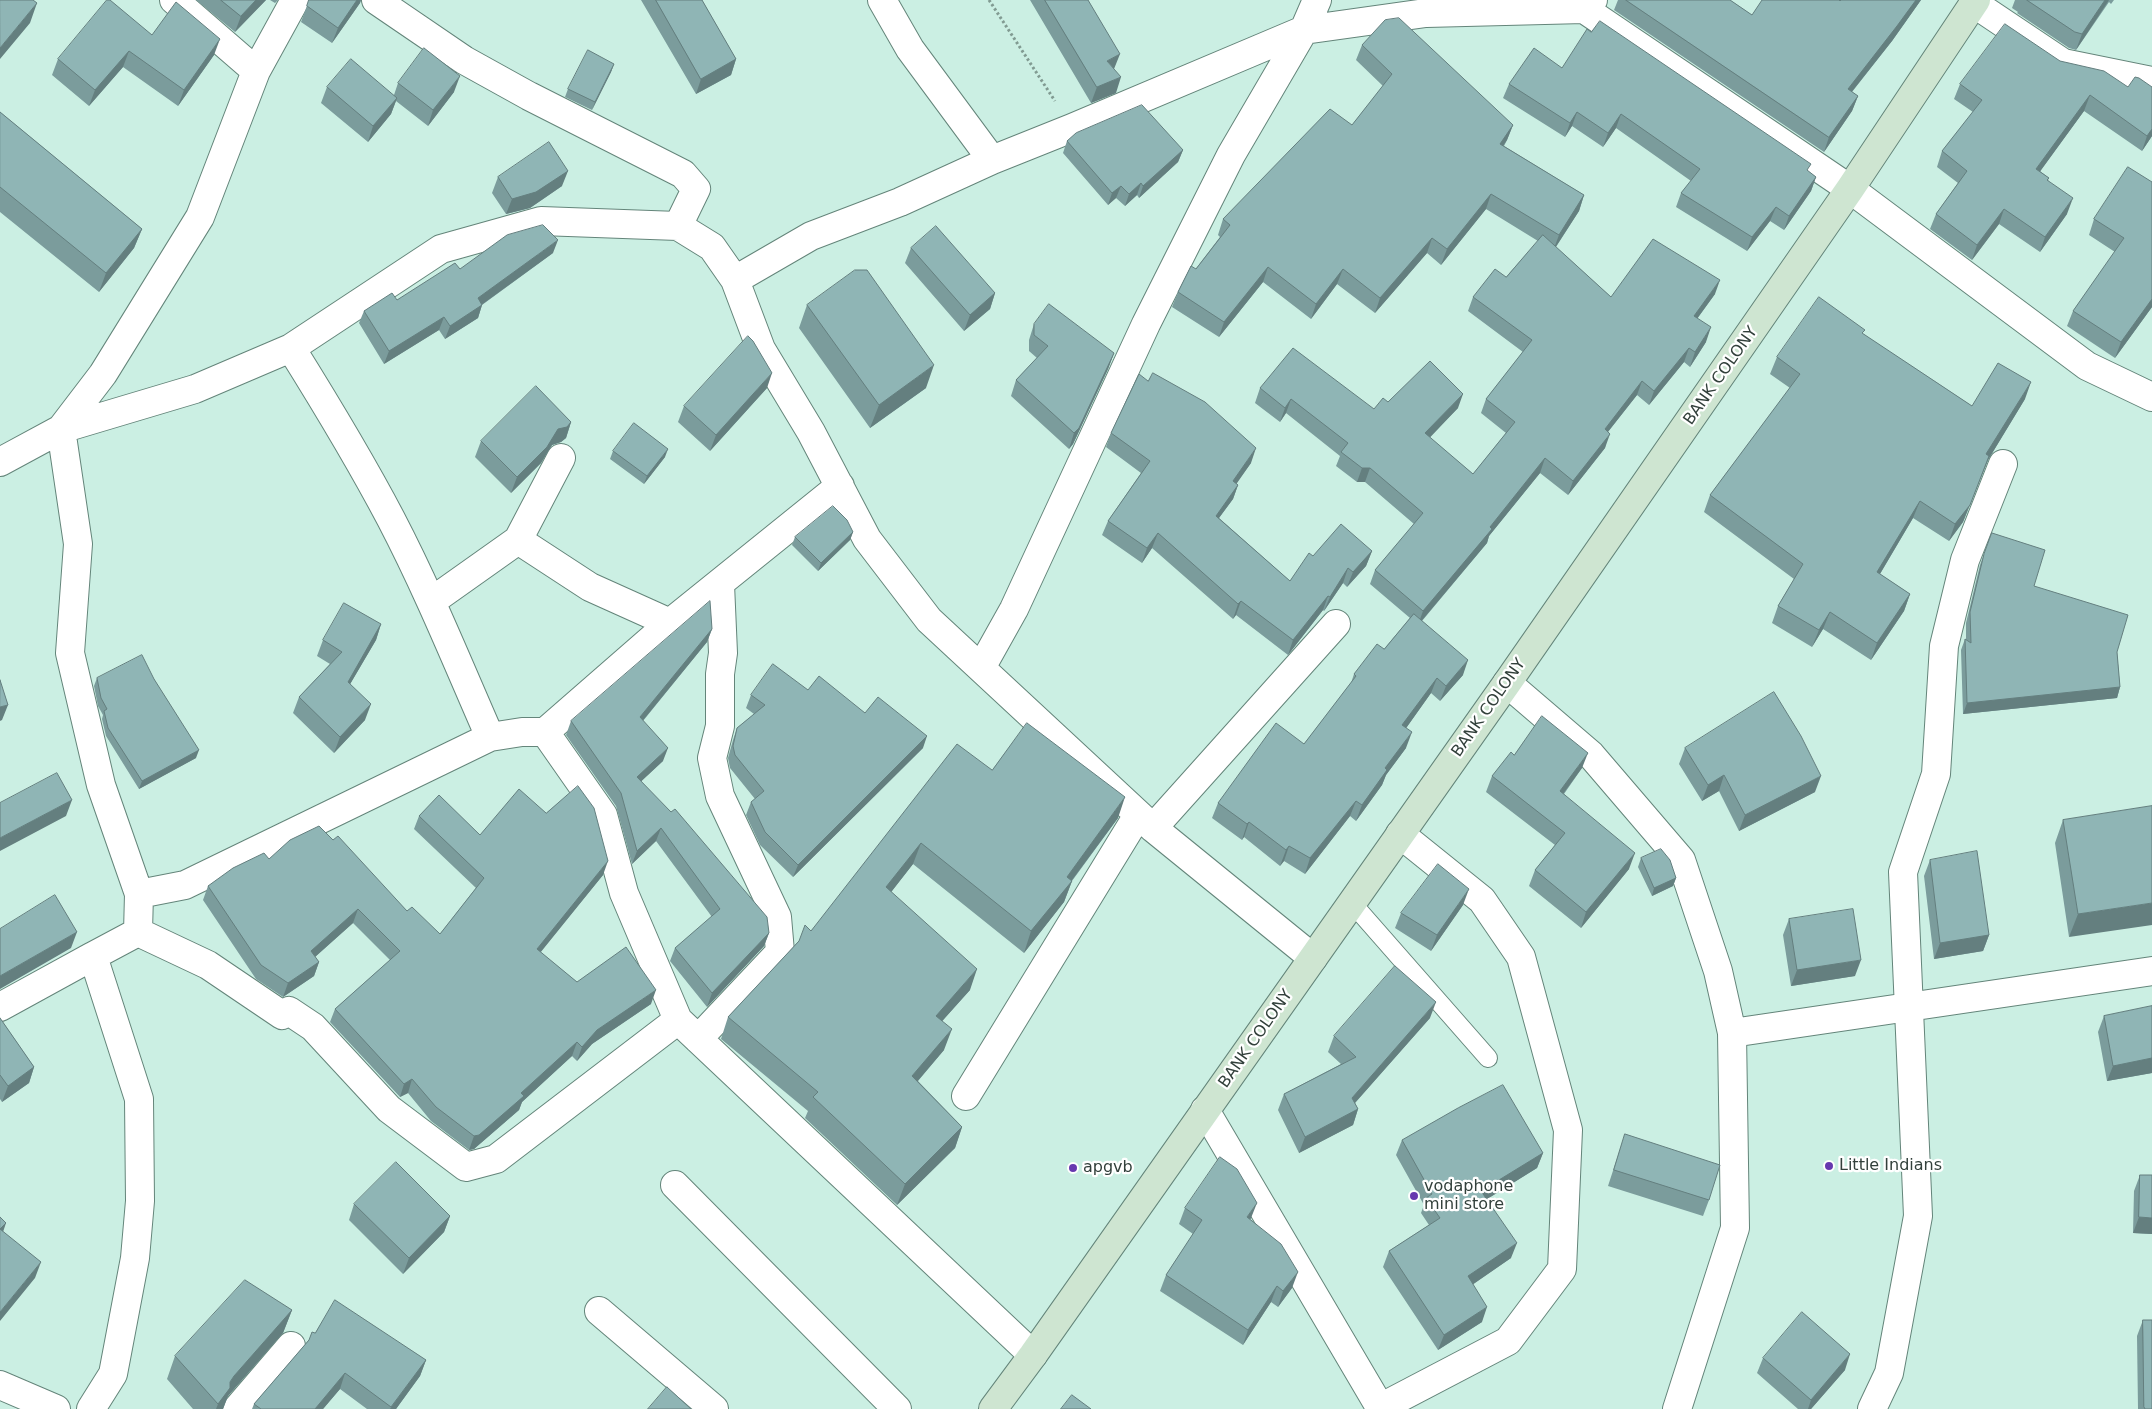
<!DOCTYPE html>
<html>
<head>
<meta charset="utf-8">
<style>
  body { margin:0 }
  canvas { display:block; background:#cbefe3 }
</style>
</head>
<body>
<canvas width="2152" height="1409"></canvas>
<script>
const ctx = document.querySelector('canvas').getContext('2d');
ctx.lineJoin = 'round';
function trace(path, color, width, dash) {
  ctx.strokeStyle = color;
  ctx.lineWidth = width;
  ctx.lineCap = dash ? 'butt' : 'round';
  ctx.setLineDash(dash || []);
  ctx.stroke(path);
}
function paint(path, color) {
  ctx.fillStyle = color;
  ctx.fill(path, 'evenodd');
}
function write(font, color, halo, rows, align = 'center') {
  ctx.font = font + ' "DejaVu Sans",sans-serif';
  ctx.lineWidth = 4.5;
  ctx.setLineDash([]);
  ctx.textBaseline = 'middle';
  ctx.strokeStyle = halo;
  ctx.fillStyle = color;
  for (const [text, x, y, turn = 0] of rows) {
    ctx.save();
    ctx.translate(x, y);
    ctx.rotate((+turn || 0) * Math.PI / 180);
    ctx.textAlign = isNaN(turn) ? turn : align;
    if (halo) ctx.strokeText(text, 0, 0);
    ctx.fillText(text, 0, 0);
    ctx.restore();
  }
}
const lane = new Path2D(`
  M1352,903L1488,1058`);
const street = new Path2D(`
  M174,0L256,71
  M376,0L464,60L529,96L683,174L696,189L678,226
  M882,0L910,49L992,160
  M1975,4L2063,63L2152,81
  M1584,9L1850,189L2087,366L2152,397
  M735,280L811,236L900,202L992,160L1072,128L1304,30L1317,0
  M291,348C326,404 360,460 391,519C428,590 458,664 490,737
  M0,462L61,429L195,389L291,348L441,249L541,221L678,226L712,247L735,280L761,349L811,432L867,539L929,620L1153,828L1313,958
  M518,540L561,458
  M432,601L518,540L590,587L670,623
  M981,668L1014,609L1146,324L1231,155L1304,30L1426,13L1584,9L1593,0
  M1507,683L1591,755L1681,860L1718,971L1732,1033L1735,1228L1677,1409
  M545,732L670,623L840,486
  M1153,828L1336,624
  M139,894L101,785L70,653L78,544L61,429L103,374L200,217L256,71L295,0
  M138,932L208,965L282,1015L289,1011L313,1027L389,1109L466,1167L496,1159L678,1020
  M0,1007L93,956
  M1732,1033L2152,971
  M698,1039L780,952L777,917L720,796L712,758L720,726V674L723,653L720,584
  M966,1096L1138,815
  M1205,1110L1381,1409
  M675,1185L897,1409
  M599,1311L714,1409
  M0,1385L56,1409
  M1380,1408L1508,1341L1562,1269L1568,1130L1521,957L1482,900L1400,834
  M91,1409L113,1374L135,1258L140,1201L139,1099L93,956L138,932L139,894L185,885L490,737L522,732H545L603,815L624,893L678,1020L1033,1355
  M237,1409L291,1346
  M1872,1409L1889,1373L1918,1216L1903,872L1936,774L1944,646L1965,560L2003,464`);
const secondary = new Path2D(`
  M993,1409L1033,1355L1507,683L1850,189L1976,0`);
trace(lane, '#64857a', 20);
trace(street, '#64857a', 30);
trace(secondary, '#64857a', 30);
trace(new Path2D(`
  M989,0L1055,101`), '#819b92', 3, [2.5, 2.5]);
trace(lane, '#fff', 18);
trace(street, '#fff', 28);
trace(secondary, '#cee5d1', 28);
paint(new Path2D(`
  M196,0H266L235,32Z
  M270,0H278L275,3Z
  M309,0H361L360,3L332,43L301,22Z
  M641,0H702L736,59L731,75L696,94Z
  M1030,0H1088L1116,93L1091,103Z
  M1618,0H1730L1752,15L1841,0H1921L1892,41L1852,92L1858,96L1852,111L1824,152L1614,10Z
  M2015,0H2114L2111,4L2109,2L2076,50L2069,48L2017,13L2018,12L2012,8Z
  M152,35L214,55L178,106L123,67L89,106L52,75L58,59Z
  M1362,45L1513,125L1507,140L1504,146L1584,195L1579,211L1556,247L1611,297L1715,294L1697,319L1706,342L1690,367L1684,362L1649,405L1637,395L1608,432L1605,448L1568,495L1540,473L1489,536L1487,543L1422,621L1463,675L1440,701L1431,693L1406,728V748L1386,775L1382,785L1356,821L1350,816L1305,874L1284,861L1280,866L1244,837L1242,840L1212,818L1218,803L1304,744L1351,683L1354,674L1384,649L1410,618L1370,584L1375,570L1414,524L1365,482H1357L1336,466L1340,456L1286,413L1280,422L1255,403L1260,388L1374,409L1388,402L1458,408L1429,437L1473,474L1506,433L1481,413L1486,399L1523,352L1468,311L1473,297L1506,277L1538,241L1486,209L1441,265L1427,253L1375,313L1337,284L1311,319L1263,282L1219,337L1172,307L1178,292L1220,237L1218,235L1223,219L1352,125L1383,86L1356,60Z
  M2060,61L2128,87H2152V136L2142,151L2084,111L2040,171L2049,178L2048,180L2067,214L2040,252L1999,224L1972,260L1930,229L1936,214L1958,183L1937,167L1942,151L1973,112L1954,99L1960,84Z
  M614,64L611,72L592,110L565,97L568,89Z
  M1562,68L1809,172L1816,177L1811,191L1784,230L1770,221L1747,251L1676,207L1681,193L1691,181L1616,128L1603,147L1572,126L1565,137L1503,98L1509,84Z
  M398,83L454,92L428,126L396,101L391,114L368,142L321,103L327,87L394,95Z
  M0,112L142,229L134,248L99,292L0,212Z
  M1067,141L1183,150L1178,162L1139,198L1137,195L1125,206L1116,198L1108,205L1063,153Z
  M2128,167L2152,307L2115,358L2067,326L2073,311L2115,252L2089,235L2094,219Z
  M498,177L562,186L530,208L506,214L492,193Z
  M911,248L995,293L990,309L964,331L905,263Z
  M553,253L482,305L478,318L445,339L439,330L384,364L359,323L364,311L397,300L460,269Z
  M807,305L926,388L870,428L799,328Z
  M1034,324L1114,353L1108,369L1073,444L1069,449L1011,396L1016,380L1037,358L1029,351V340Z
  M1863,334L1972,406L2025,399L1988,460L1963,522L1949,541L1913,518L1880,574L1910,594L1904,611L1871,660L1823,629L1812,647L1772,623L1778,606L1794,579L1704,512L1710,495L1790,388L1770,374L1777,357Z
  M767,388L710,451L678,422L684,406Z
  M571,422L566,438L561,442L552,445L541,463L511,493L475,457L481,441Z
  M1111,433L1251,463L1236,483L1238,485L1233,499L1219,518L1290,581L1313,556L1372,551L1366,566L1347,587L1343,583L1324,611L1323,610L1288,655L1236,615L1233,619L1152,548L1142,563L1102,535L1108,521L1141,473L1106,447Z
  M613,451L665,457L644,484L610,459Z
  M853,532L850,540L818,571L792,545L795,537Z
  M1992,533L2034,586L2117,652L2120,687L2117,698L1963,714L1961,650L1965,639L1966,640V623L1980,565Z
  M381,624L376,640L350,684L365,720L334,753L293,713L299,697L330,664L317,656L323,640Z
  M712,629L707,642L643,721L663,761L641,781L769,933L764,946L707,1007L670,961L675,948L712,917L656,841L632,864L616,806L566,735L571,721Z
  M97,678L154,679L196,758L139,789L106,736L102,719L103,715L98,706L94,686Z
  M808,690L865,713L923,748L793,877L760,845L746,815L751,802L755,799L730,768L728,758L733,740L737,728L754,714L746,708L751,695Z
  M1685,748L1815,792L1739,831L1719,791L1702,801L1679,764Z
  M1514,755L1582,768L1564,794L1629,869L1581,928L1529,886L1535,870L1555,845L1486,792L1492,776Z
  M992,770L1118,818L1072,881L1064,902L1024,953L913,864L891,892L970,990L942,1021L944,1050L918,1081L962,1127L955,1148L897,1205L805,1118L808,1111L721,1039L728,1017L798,942Z
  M2152,806L2069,937L2055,843L2063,820Z
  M419,816L603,875L540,952L577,982L651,1004L592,1044L577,1061L572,1056L522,1102L519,1110L474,1149L469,1150L431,1121L408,1093L400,1097L330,1022L335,1009L390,960L353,923L315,957L319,962L314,976L283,997L256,979L203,900L208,886L269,859L333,840L407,911L440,934L476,888L414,829Z
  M1641,858L1676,878L1673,886L1652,896L1638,867Z
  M1930,860L1989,935L1983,951L1934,959L1924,876Z
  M1463,905L1431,951L1395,928L1401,913Z
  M1789,919L1855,976L1791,986L1783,935Z
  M2152,1006V1073L2107,1081L2098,1032L2104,1016Z
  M0,1018L34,1067L29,1083L2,1102L0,1099Z
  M1430,1018L1355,1103L1358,1109L1353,1125L1299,1153L1278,1110L1284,1094L1341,1064L1328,1052L1334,1036Z
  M1625,1134L1709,1200L1703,1216L1608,1186Z
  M1402,1140L1543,1153L1537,1168L1487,1199L1511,1258L1473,1284L1482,1322L1438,1350L1383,1267L1389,1251L1429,1225L1421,1213L1424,1205L1396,1155Z
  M2140,1175L2152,1234L2133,1233L2134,1191Z
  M354,1204L450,1216L444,1232L403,1274L349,1220Z
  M1185,1208L1251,1218L1250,1220L1292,1288L1278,1307L1271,1302L1243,1345L1160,1291L1166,1275L1193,1234L1179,1224Z
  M292,1310L283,1333L228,1396L223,1409H193L167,1379L175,1356Z
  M2143,1320L2152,1409H2138L2137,1336Z
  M315,1333L426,1360L420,1376L396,1409H367L340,1389L323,1409H252L254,1404Z
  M1763,1358L1845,1370L1811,1409H1798L1757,1373Z`), '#7b9c9c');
paint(new Path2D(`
  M256,0H266L235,32L241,16Z
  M357,0H361L360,3L332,43L338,28Z
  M1916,0H1921L1892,41L1842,104L1848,89Z
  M2105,0H2109L2076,50L2082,34Z
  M37,3L30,23L0,59V48Z
  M220,39L214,55L178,106L184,90Z
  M129,51L123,67L89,106L95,90Z
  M1120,54L1114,69L1107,61Z
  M736,59L731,75L696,94L701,79Z
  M614,64L611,72L592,110L595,102Z
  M460,76L454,92L428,126L433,110Z
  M1121,77L1116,93L1091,103L1097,87Z
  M2090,95L2084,111L2031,184L2036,169Z
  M1858,96L1852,111L1824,152L1829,137Z
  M397,98L391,114L368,142L373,126Z
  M1577,112L1572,126L1565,137L1570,123Z
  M1621,114L1616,128L1603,147L1608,133Z
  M1513,125L1507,140L1494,159L1500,144Z
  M2152,129V136L2142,151L2147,136Z
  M1183,150L1178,162L1139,198L1143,186Z
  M568,171L562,186L530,208L506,214L512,199Z
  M1816,177L1811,191L1784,230L1789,216Z
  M1141,183L1137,195L1125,206L1129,194Z
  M1121,186L1116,198L1108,205L1112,193Z
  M1491,194L1486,209L1441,265L1447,249Z
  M1584,195L1579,211L1553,251L1559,235Z
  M2073,198L2067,214L2040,252L2045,237Z
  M1776,207L1770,221L1747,251L1752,237Z
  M2004,209L1999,224L1972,260L1977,245Z
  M142,229L134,248L99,292L106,273Z
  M1432,238L1427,253L1375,313L1380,298Z
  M558,240L553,253L473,311L478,298Z
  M1268,267L1263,282L1219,337L1224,322Z
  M1343,269L1337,284L1311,319L1316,304Z
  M1720,280L1715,294L1688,331L1694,316Z
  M995,293L990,309L964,331L970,315Z
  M2152,299V307L2115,358L2121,342Z
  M482,305L478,318L445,339L450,326Z
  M444,317L439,330L384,364L389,351Z
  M1711,327L1706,342L1690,367L1695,352Z
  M1689,348L1684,362L1649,405L1654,391Z
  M1114,353L1108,369L1073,444L1069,449L1074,433Z
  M934,365L926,388L870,428L879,405Z
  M772,373L767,388L710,451L716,435Z
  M1642,381L1637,395L1599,443L1605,429Z
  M2031,382L2025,399L1988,460L1963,522L1949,541L1955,524L1986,454Z
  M1463,394L1458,408L1420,448L1425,433Z
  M1291,399L1286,413L1280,422L1285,408Z
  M571,422L566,438L561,442L552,445L541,463L511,493L517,477L558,429Z
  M1610,434L1605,448L1568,495L1573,481Z
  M1256,448L1251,463L1228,496L1233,481Z
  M668,449L665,457L644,484L647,476Z
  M1545,458L1540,473L1489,536L1487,543L1418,625L1423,611Z
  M1362,468H1370L1365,482H1357Z
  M1238,485L1233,499L1210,530L1216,516Z
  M1920,501L1913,518L1871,589L1877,572Z
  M853,532L850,540L818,571L821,563Z
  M1158,533L1152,548L1142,563L1147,548Z
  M1372,551L1366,566L1347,587L1353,572Z
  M1348,568L1343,583L1324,611L1330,597Z
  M1910,594L1904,611L1871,660L1877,643Z
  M1328,596L1323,610L1288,655L1293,640Z
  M1241,601L1236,615L1233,619L1238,604Z
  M1830,612L1823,629L1812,647L1819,630Z
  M381,624L376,640L342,698L348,682Z
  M712,629L707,642L635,730L640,717Z
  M1468,660L1463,675L1440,701L1446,686Z
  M1437,678L1431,693L1397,741L1402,725Z
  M2120,687L2117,698L1963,714L1967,703Z
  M371,704L365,720L334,753L340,737Z
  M8,705L2,720L0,721V707Z
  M1412,732L1406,748L1386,775L1382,785L1356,821L1362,805L1385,768Z
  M927,736L923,748L793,877L798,865Z
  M668,748L663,761L632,790L637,777Z
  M199,750L196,758L139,789L142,781Z
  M1588,753L1582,768L1554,806L1560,791Z
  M1724,775L1719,791L1702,801L1708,785Z
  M1821,776L1815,792L1739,831L1745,815Z
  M1125,797L1118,818L1069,884L1072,881L1064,902L1024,953L1031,931L1067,877Z
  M72,800L66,816L0,851V838Z
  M1356,801L1350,816L1305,874L1310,858Z
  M1249,822L1244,837L1242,840L1247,824Z
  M661,828L656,841L632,864L637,851Z
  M921,843L913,864L878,909L886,887Z
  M1289,846L1284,861L1280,866L1286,850Z
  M1635,853L1629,869L1581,928L1586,912Z
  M608,861L603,875L532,963L537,949Z
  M1676,878L1673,886L1652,896L1654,888Z
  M1469,889L1463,905L1431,951L1437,935Z
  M2152,903V925L2069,937L2078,914Z
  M358,909L353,923L306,965L311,951Z
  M77,932L71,948L0,989V976Z
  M769,933L764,946L707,1007L712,993Z
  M1989,935L1983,951L1934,959L1940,943Z
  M1861,960L1855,976L1791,986L1797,970Z
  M319,962L314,976L283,997L288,983Z
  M977,969L970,990L928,1037L936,1016Z
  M656,990L651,1004L592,1044L577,1061L582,1047L597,1030Z
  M1436,1002L1430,1018L1346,1113L1352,1098Z
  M952,1029L944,1050L904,1097L912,1076Z
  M577,1042L572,1056L522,1102L519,1110L474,1149L469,1150L474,1136Z
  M2152,1058V1073L2107,1081L2113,1066Z
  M34,1067L29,1083L2,1102L8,1086Z
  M412,1079L408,1093L400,1097L404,1084Z
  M1358,1109L1353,1125L1299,1153L1305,1137Z
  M962,1127L955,1148L897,1205L905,1184Z
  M1543,1153L1537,1168L1476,1206L1481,1191Z
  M1257,1203L1251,1218L1241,1233L1247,1217Z
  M450,1216L444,1232L403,1274L409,1258Z
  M2139,1217L2152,1218V1234L2133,1233Z
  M6,1223L1,1238L0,1229Z
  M1517,1243L1511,1258L1462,1292L1468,1276Z
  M41,1262L35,1278L0,1321V1312Z
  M1298,1272L1292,1288L1278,1307L1283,1291Z
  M1277,1286L1271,1302L1243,1345L1248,1330Z
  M1487,1307L1482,1322L1438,1350L1444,1335Z
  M292,1310L283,1333L228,1396L223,1409H216L218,1404L234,1376Z
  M1850,1354L1845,1370L1811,1409H1808L1811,1400Z
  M426,1360L420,1376L396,1409H390Z
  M345,1373L340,1389L323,1409H315Z`), '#647f7f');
const building = new Path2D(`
  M0,0H33L37,3L0,48Z
  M107,0H110L152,35L176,2L220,39L184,90L129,51L95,90L58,59Z
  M221,0H256L241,16Z
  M309,0H357L338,28L307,6Z
  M656,0H702L736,59L701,79Z
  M1045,0H1088L1120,54L1107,61L1121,77L1097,87Z
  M1626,0H1730L1752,15L1762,0H1839L1840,1L1841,0H1916L1897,26L1848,89L1858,96L1829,137Z
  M2027,0H2105L2082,34L2075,32Z
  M1399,18L1513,125L1500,144L1584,195L1559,235L1491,194L1447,249L1432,238L1380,298L1343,269L1316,304L1268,267L1224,322L1178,292L1191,266L1196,269L1230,225L1223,219L1330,109L1352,125L1392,74L1362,45L1385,20Z
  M1600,21L1811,164L1807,170L1816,177L1789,216L1776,207L1752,237L1681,193L1700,169L1621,114L1608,133L1577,112L1570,123L1509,84L1534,48L1562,68L1587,29L1591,32Z
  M2005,24L2060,61L2104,71L2128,87L2135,77L2139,78L2152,87V129L2147,136L2090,95L2036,169L2049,178L2047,180L2073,198L2045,237L2004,209L1977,245L1936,214L1967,171L1942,151L1982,100L1960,84Z
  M424,48L460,76L433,110L398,83Z
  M588,50L614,64L595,102L568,89Z
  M351,59L397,98L373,126L327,87Z
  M1142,105L1183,150L1143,186L1141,183L1129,194L1121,186L1112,193L1067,141L1076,133Z
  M0,112L142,229L106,273L0,187Z
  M549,142L568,171L536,192L512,199L498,177Z
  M2128,167L2152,182V299L2121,342L2073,311L2124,238L2094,219Z
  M543,225L558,240L478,298L482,305L450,326L444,317L389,351L364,311L392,293L397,300L455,263L460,269L507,235Z
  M936,226L995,293L970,315L911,248Z
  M1543,235L1611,297L1653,239L1720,280L1694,316L1711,327L1695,352L1689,348L1654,391L1642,381L1605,429L1610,434L1573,481L1545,458L1490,527L1492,529L1423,611L1375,570L1423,513L1370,468H1362L1341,452L1348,443L1291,399L1285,408L1260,388L1293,348L1374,409L1383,398L1388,402L1430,361L1463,394L1425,433L1473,474L1515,422L1486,399L1532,340L1473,297L1495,269L1506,277Z
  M855,270H867L934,365L879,405L807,305Z
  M1819,297L1865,330L1862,333L1972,406L1998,363L2031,382L1986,454L1989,456L1970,505L1955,524L1920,501L1877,572L1910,594L1877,643L1830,612L1819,630L1778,606L1803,564L1710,495L1800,374L1777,357Z
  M1049,304L1114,353L1079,428L1074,433L1016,380L1048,346L1034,335V324Z
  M748,336L753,341L772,373L716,435L684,406Z
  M1153,373L1205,402L1256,448L1233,481L1238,485L1216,516L1290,581L1309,553L1313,556L1341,524L1372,551L1353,572L1348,568L1330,597L1328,596L1293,640L1241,601L1238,604L1158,533L1147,548L1108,521L1150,461L1111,433L1139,374L1148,381Z
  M536,386L571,422L567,427L558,429L547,447L517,477L481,441Z
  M634,423L668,449L647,476L613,451Z
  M833,506L847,520L853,532L821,563L795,537Z
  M1992,533L2045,550L2034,586L2128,615L2117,652L2120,687L1967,703L1965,639L1971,643L1970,612L1984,554Z
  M710,601L712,629L640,717L668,748L637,777L671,812L675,809L767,917L769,933L712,993L675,948L720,909L661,828L637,851L621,793L571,721Z
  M344,603L381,624L348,682L371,704L340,737L299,697L342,652L323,640Z
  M1414,614L1468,660L1446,686L1437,678L1402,725L1412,732L1385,768L1387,770L1362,805L1356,801L1310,858L1289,846L1286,850L1249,822L1247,824L1218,803L1276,723L1304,744L1356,676L1354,674L1377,644L1384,649Z
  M142,655L154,679L199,750L142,781L108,728L104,711L107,709L101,698L97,678Z
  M773,664L808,690L819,676L865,713L878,697L927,736L798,865L765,832L751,802L764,791L735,755L733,746L737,728L765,705L751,695Z
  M0,680L8,705L0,707Z
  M1774,692L1801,736L1821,776L1745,815L1724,775L1708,785L1685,748Z
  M1542,716L1588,753L1560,791L1635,853L1586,912L1535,870L1565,833L1492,776L1511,752L1514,755Z
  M1027,723L1125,797L1067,877L1072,881L1031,931L921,843L886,887L977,969L936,1016L952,1029L912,1076L962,1127L905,1184L813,1097L818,1092L728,1017L799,941L805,925L811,931L957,744L992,770Z
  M57,773L72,800L0,838V803Z
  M578,786L594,808L608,861L537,949L577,982L626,947L656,990L597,1030L582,1047L577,1042L521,1093L524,1096L479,1135L474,1136L436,1107L412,1079L404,1084L335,1009L400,951L358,909L311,951L319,962L288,983L261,965L208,886L233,868L264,853L269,859L290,840L319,826L333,840L338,836L407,911L412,907L440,934L484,878L419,816L439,795L480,835L519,789L546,813Z
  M2152,806V903L2078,914L2063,820Z
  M1661,849L1670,860L1676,878L1654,888L1641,858Z
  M1977,851L1989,935L1940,943L1930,860Z
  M1438,864L1469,889L1437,935L1401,913Z
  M55,895L77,932L0,976V929Z
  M1853,909L1861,960L1797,970L1789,919Z
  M1395,966L1436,1002L1352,1098L1358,1109L1305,1137L1284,1094L1356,1057L1334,1036Z
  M2152,1006V1058L2113,1066L2104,1016Z
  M0,1018L34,1067L8,1086L0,1075Z
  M1503,1085L1543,1153L1481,1191L1517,1243L1468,1276L1487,1307L1444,1335L1389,1251L1440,1218L1426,1198L1432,1194L1402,1140L1458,1108Z
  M1625,1134L1720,1165L1709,1200L1614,1170Z
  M1220,1157L1237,1169L1257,1203L1247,1217L1281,1244L1298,1272L1283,1291L1277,1286L1248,1330L1166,1275L1202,1220L1185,1208Z
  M396,1162L450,1216L409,1258L354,1204Z
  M2140,1175H2152V1218L2139,1217Z
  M0,1217L6,1223L0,1229L41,1262L0,1312Z
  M245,1280L292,1310L234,1376L230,1382V1388L218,1404L175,1356Z
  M335,1300L426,1360L391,1407L345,1373L315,1409H261L254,1404L309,1340L312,1332L315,1333Z
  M1802,1312L1850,1354L1811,1400L1763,1358Z
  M2143,1320H2152V1409H2145L2144,1407Z
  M667,1387L691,1409H648Z
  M1072,1395L1091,1409H1061Z`);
paint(building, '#8fb5b5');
trace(building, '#647f7f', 1);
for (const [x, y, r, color] of [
  [1829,1166,5,"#6738af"],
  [1073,1168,5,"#6738af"],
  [1414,1196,5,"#6738af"]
]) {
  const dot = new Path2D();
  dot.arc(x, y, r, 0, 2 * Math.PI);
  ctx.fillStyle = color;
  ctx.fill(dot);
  trace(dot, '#fff', 2);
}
write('16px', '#32403b', '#fff', [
  ["BANK COLONY",1721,376,-55],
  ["BANK COLONY",1489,708,-55],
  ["BANK COLONY",1256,1039,-55]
]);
write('16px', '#32403b', '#fff', [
  ["Little Indians",1839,1166],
  ["apgvb",1083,1168],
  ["vodaphone",1424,1187],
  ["mini store",1424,1205]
], 'left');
</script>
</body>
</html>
